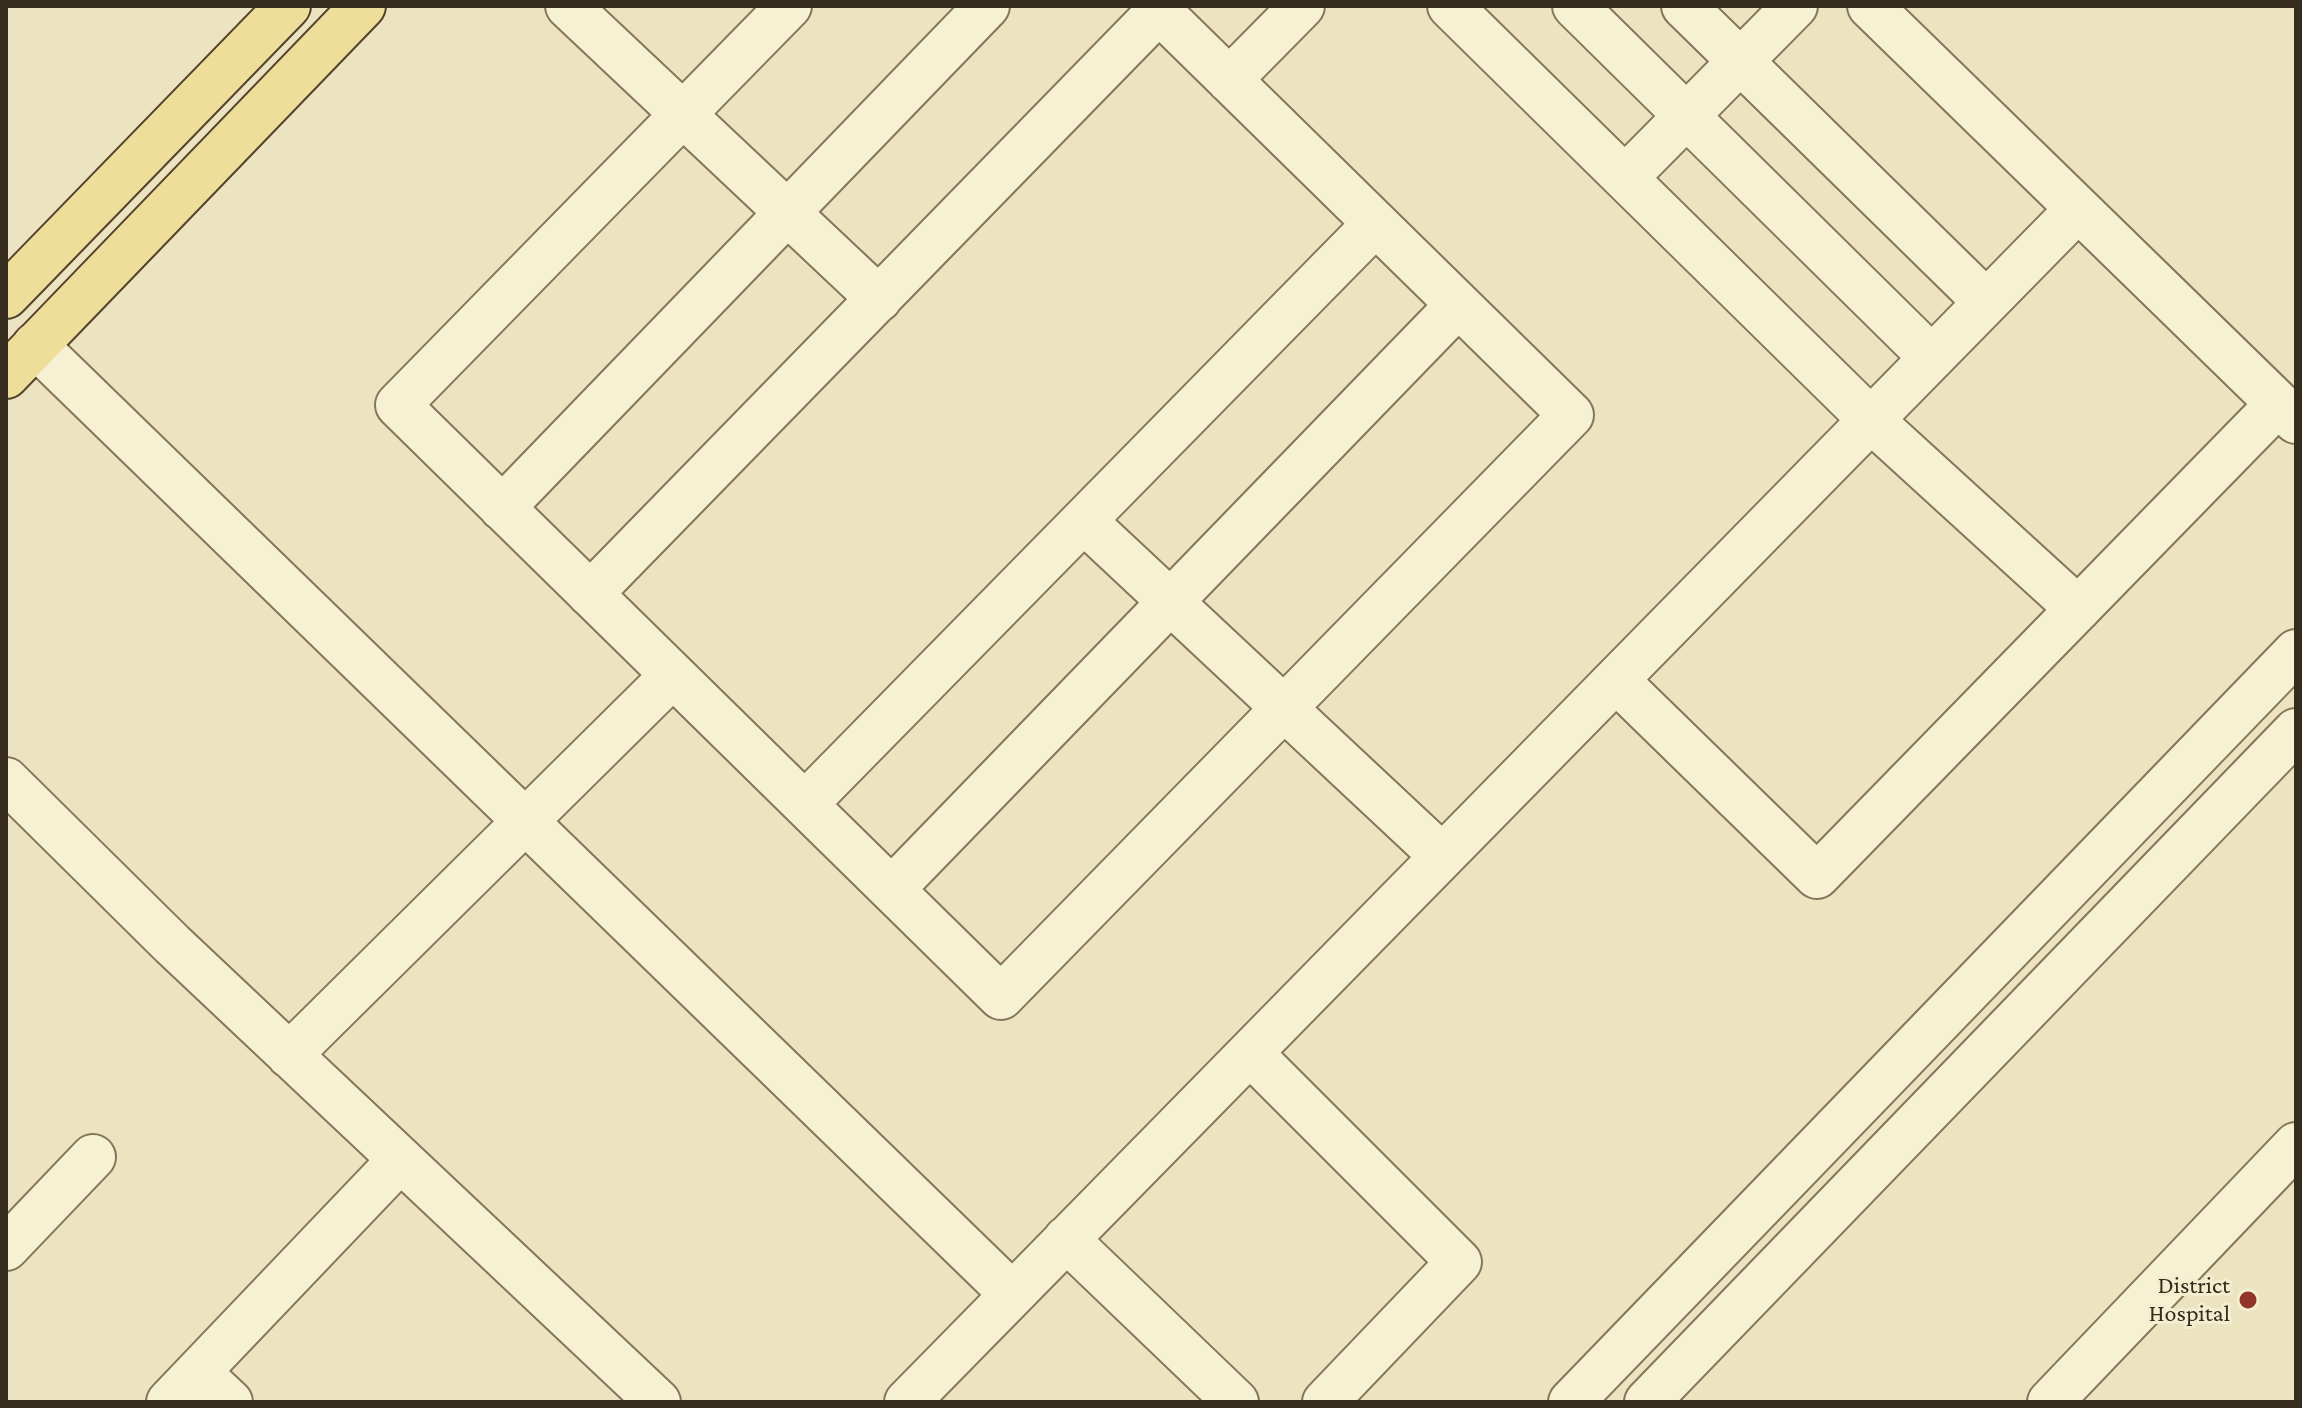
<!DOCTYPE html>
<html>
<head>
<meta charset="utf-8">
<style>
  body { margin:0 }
  #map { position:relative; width:2302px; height:1408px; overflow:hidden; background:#ece4c1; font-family:"Crimson Pro",serif }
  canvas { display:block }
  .frame { position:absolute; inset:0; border:8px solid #352c1d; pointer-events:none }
</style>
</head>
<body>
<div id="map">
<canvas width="2302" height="1408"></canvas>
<div class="frame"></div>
</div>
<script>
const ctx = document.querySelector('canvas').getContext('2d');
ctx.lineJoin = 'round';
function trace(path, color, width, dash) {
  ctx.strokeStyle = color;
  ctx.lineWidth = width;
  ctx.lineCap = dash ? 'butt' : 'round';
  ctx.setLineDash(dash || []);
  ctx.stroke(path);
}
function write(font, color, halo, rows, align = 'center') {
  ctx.font = font + ' "Crimson Pro",serif';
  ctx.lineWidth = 6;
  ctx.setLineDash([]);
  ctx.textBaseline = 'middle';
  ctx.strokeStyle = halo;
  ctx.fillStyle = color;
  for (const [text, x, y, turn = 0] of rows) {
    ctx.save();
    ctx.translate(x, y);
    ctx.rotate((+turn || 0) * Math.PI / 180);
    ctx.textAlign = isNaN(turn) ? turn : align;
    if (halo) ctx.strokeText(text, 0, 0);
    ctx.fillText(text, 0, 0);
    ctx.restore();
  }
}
const minor = new Path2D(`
  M568,6L879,299
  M789,6L398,405L1001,997L1571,415L1154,6
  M1450,6L1871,420L2078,609
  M1575,6L1932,358
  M1684,6L1986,302
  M1870,6L2296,421
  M1229,80L1302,6
  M1625,178L1795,6
  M35,345L1012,1294
  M502,508L987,6
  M1084,521L1442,856
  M590,594L1159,11
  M1616,680L1817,876L2278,404
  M6,780L172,944L658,1402
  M805,804L1375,224
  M892,889L1458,305
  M1250,1053L1459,1262L1325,1402
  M289,1055L673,675
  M1066,1239L1236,1402
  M6,1248L93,1157
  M198,1372L230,1402
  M169,1402L400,1160
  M907,1402L2078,209
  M1571,1402L2296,652
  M1647,1402L2296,731
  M2050,1402L2296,1145`);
const major = new Path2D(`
  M6,296L288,6
  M6,376L363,6`);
trace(minor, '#857559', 48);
trace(major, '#53432e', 48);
trace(minor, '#f7f1d4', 44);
trace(major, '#efdd9a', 44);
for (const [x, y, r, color] of [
  [2248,1300,10,"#92362c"]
]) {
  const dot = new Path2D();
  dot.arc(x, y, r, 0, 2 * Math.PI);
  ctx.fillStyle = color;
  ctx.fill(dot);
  trace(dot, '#f4eed1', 3);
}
write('24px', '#352c1d', '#f4eed1', [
  ["District",2230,1286],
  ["Hospital",2230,1314]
], 'right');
</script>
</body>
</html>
